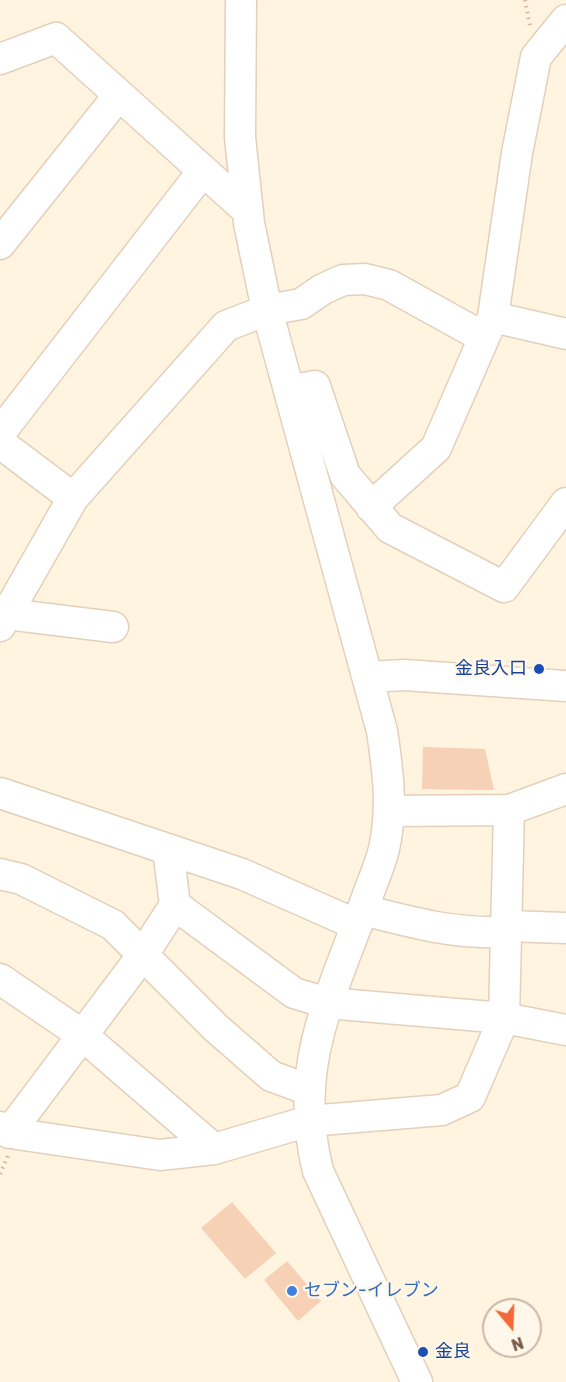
<!DOCTYPE html>
<html>
<head>
<meta charset="utf-8">
<style>
  body { margin:0 }
  #map { position:relative; width:566px; height:1382px; overflow:hidden; background:#fff4e0; font-family:Rubik,sans-serif }
  canvas { display:block }
  .north { position:absolute; left:482px; top:1298px; width:60px; height:60px; box-sizing:border-box; background:#fff7e9; border:2px solid #c9b8a7; border-radius:50%; rotate:161deg; font-size:16px; font-weight:700; line-height:24px; text-align:center; color:#785945 }
  .north::after { content:''; display:block; margin:auto; width:21px; height:27px; background:#f56938; clip-path:polygon(50% 0,100% 100%,50% 72%,0 100%) }
</style>
</head>
<body>
<div id="map">
<canvas width="566" height="1382"></canvas>
<div class="north">N</div>
</div>
<script>
const ctx = document.querySelector('canvas').getContext('2d');
ctx.lineJoin = 'round';
function paint(path, color) {
  ctx.fillStyle = color;
  ctx.fill(path, 'evenodd');
}
function trace(path, color, width, dash) {
  ctx.strokeStyle = color;
  ctx.lineWidth = width;
  ctx.lineCap = dash ? 'butt' : 'round';
  ctx.setLineDash(dash || []);
  ctx.stroke(path);
}
function write(font, color, halo, rows, align = 'center') {
  ctx.font = font + ' Rubik,"Noto Sans JP",sans-serif';
  ctx.lineWidth = 4.5;
  ctx.setLineDash([]);
  ctx.textBaseline = 'middle';
  ctx.strokeStyle = halo;
  ctx.fillStyle = color;
  for (const [text, x, y, turn = 0] of rows) {
    ctx.save();
    ctx.translate(x, y);
    ctx.rotate((+turn || 0) * Math.PI / 180);
    ctx.textAlign = isNaN(turn) ? turn : align;
    if (halo) ctx.strokeText(text, 0, 0);
    ctx.fillText(text, 0, 0);
    ctx.restore();
  }
}
paint(new Path2D(`
  M423,747L485,749L494,790L422,789Z
  M232,1202L276,1253L245,1279L201,1228Z
  M287,1261L321,1301L298,1321L264,1280Z`), '#f7d1b5');
const minor = new Path2D(`
  M241,0L240,137L249,223L267,310L382,731C388,771 393,808 384,849C380,865 373,881 367,897C333,994 291,1064 318,1171L417,1382
  M0,59L56,38L248,211
  M0,244L119,95
  M493,317L566,334
  M290,391L315,386L345,475L390,528L504,587L566,503
  M0,433L203,171
  M0,443L73,498
  M371,507L436,448L493,317L517,153L536,57L566,20
  M7,614L113,627
  M0,626L73,498L226,326L267,310L301,304L323,289L343,280L365,279L389,285L483,337
  M369,677L404,675L566,686
  M0,793L242,874L357,925
  M390,811L509,810L566,789
  M0,874L21,879L113,925L216,1028L271,1076L309,1090
  M175,905L294,993L327,1003L504,1018L566,1030
  M363,910C413,923 454,934 506,932
  M507,926L566,928
  M0,979L81,1034L214,1149
  M0,1127L17,1134L160,1155L214,1149L309,1121L442,1110L470,1097L504,1018L509,810
  M9,1133L142,956L175,905L168,849`);
trace(minor, '#e3d0bb', 33);
trace(new Path2D(`
  M525,0L530,26
  M0,1174L8,1156`), '#dbb598', 4, [1.5, 4.5]);
trace(minor, '#fff', 30);
for (const [x, y, r, color] of [
  [539,669,6,"#1a4fb4"],
  [292,1291,6,"#3f7fe0"],
  [423,1352,6,"#1a4fb4"]
]) {
  const dot = new Path2D();
  dot.arc(x, y, r, 0, 2 * Math.PI);
  ctx.fillStyle = color;
  ctx.fill(dot);
  trace(dot, '#fff7e9', 2);
}
write('18px', '#164399', '#fff7e9', [
  ["金良入口",527,669],
  ["金良",435,1352,"left"]
], 'right');
write('18px', '#366cbe', '#fff7e9', [
  ["セブン-イレブン",304,1291]
], 'left');
</script>
</body>
</html>
